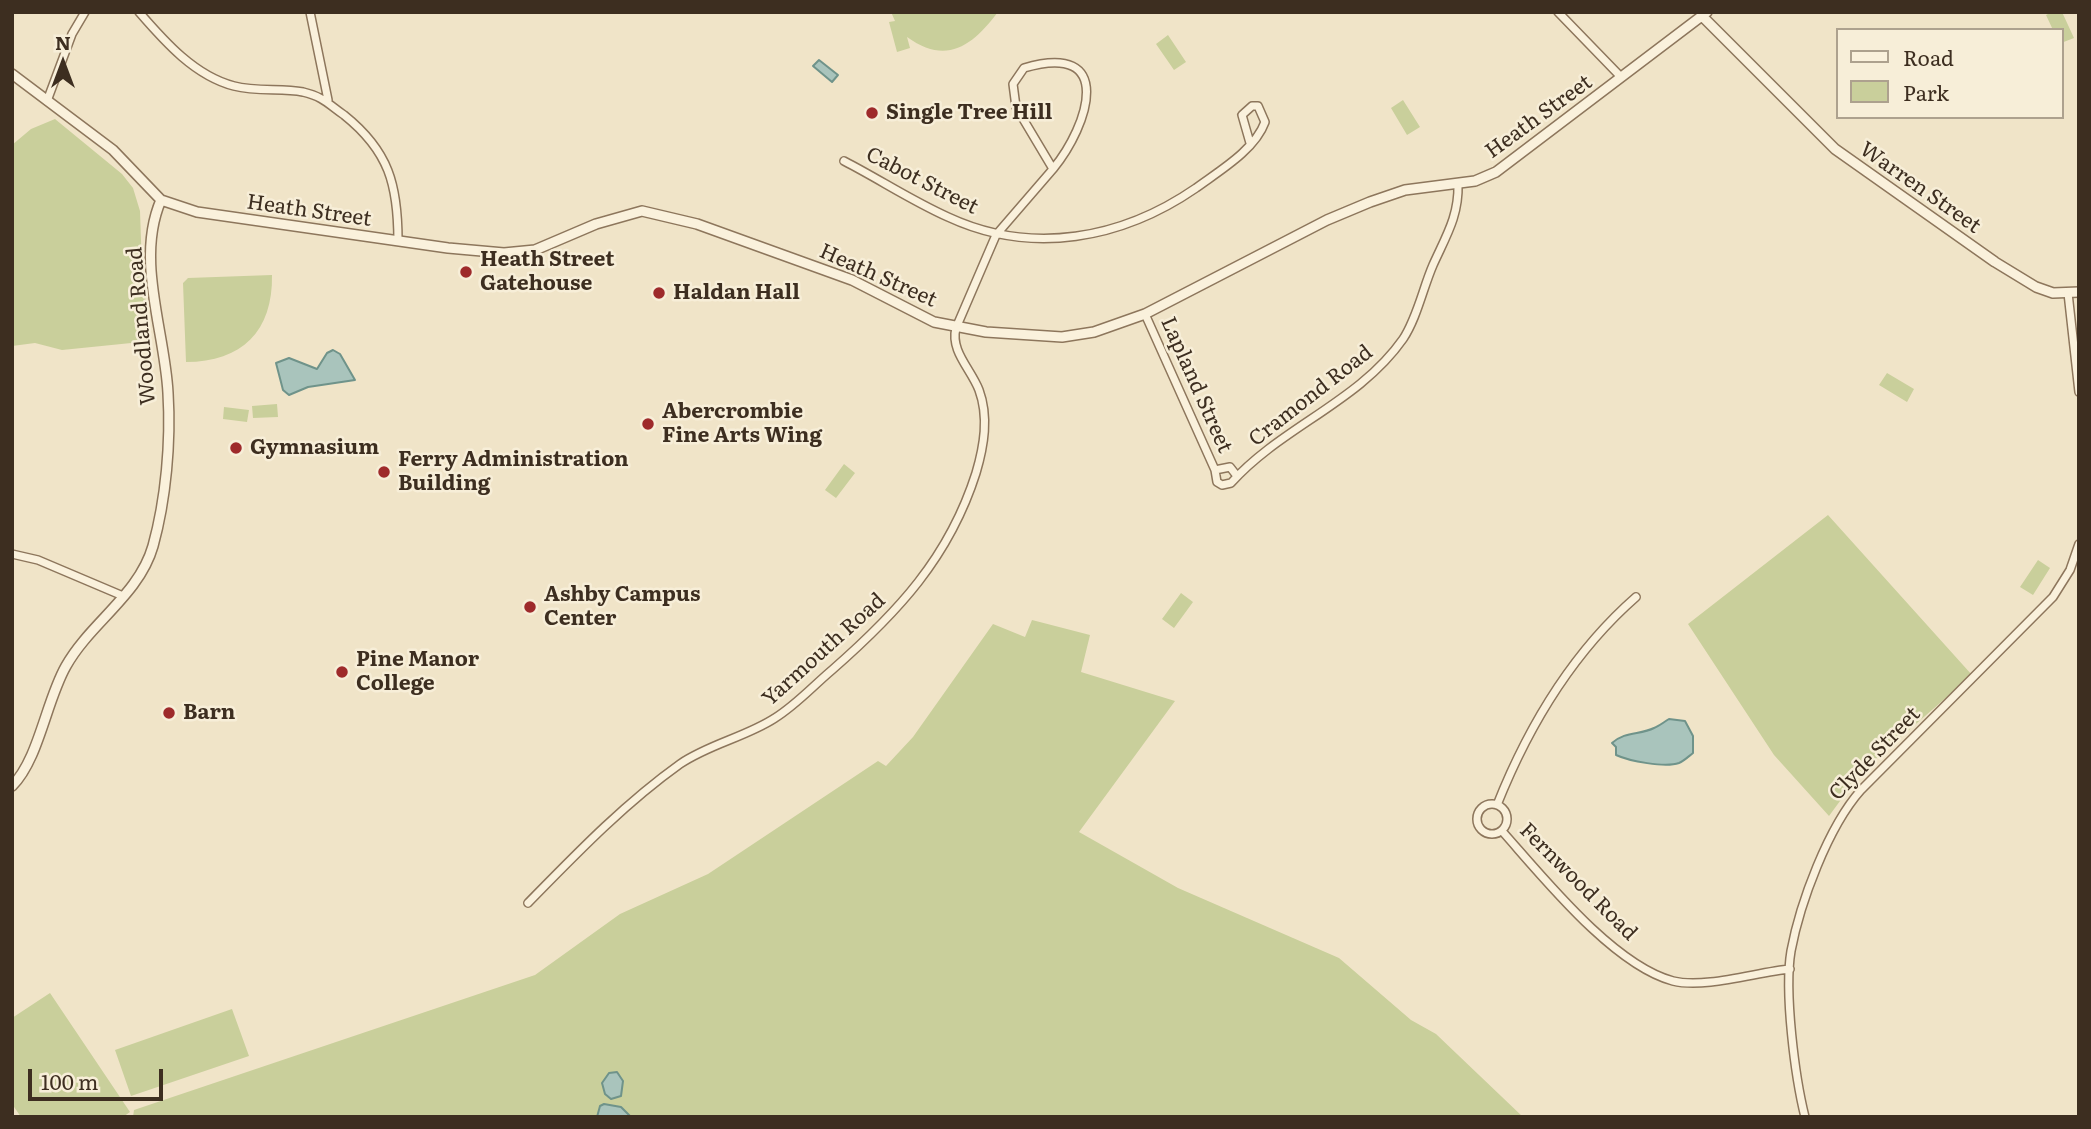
<!DOCTYPE html>
<html>
<head>
<meta charset="utf-8">
<style>
  body { margin:0 }
  #map { position:relative; width:2091px; height:1129px; overflow:hidden; background:#f0e4c8; font-family:Literata,serif }
  canvas { display:block }
  .frame { position:absolute; inset:0; border:14px solid #3d2e20; pointer-events:none }
  .legend { position:absolute; left:1836px; top:28px; width:228px; height:91px; box-sizing:border-box; background:#f7eed8; border:2px solid #ada18e; margin:0; padding:9px 12px; list-style:none; font-size:21px; color:#3d2e20 }
  .legend li { display:flex; align-items:center; gap:14px; height:35px }
  .legend b { width:35px; border:2px solid #ada18e }
  .north { position:absolute; left:28px; top:28px; width:70px; height:70px; -webkit-text-stroke:5px #f7eed8; paint-order:stroke; rotate:0deg; font-size:19px; font-weight:700; line-height:28px; text-align:center; color:#3d2e20 }
  .north::after { content:''; display:block; margin:auto; width:24px; height:32px; background:#3d2e20; clip-path:polygon(50% 0,100% 100%,50% 72%,0 100%) }
  .scale { position:absolute; left:28px; top:1069px; width:135px; height:32px; box-sizing:border-box; border:4px solid #3d2e20; border-top:0; padding-left:9px; font-size:21px; line-height:24px; white-space:nowrap; color:#3d2e20; -webkit-text-stroke:5px #f7eed8; paint-order:stroke }
</style>
</head>
<body>
<div id="map">
<canvas width="2091" height="1129"></canvas>
<div class="frame"></div>
<ul class="legend">
<li><b style="height:9px;background:#faf1dc"></b>Road</li>
<li><b style="height:19px;background:#c9cf9b"></b>Park</li>
</ul>
<div class="north">N</div>
<div class="scale">100 m</div>
</div>
<script>
const ctx = document.querySelector('canvas').getContext('2d');
ctx.lineJoin = 'round';
function paint(path, color) {
  ctx.fillStyle = color;
  ctx.fill(path, 'evenodd');
}
function trace(path, color, width, dash) {
  ctx.strokeStyle = color;
  ctx.lineWidth = width;
  ctx.lineCap = dash ? 'butt' : 'round';
  ctx.setLineDash(dash || []);
  ctx.stroke(path);
}
function write(font, color, halo, rows, align = 'center') {
  ctx.font = font + ' Literata,serif';
  ctx.lineWidth = 5;
  ctx.setLineDash([]);
  ctx.textBaseline = 'middle';
  ctx.strokeStyle = halo;
  ctx.fillStyle = color;
  for (const [text, x, y, turn = 0] of rows) {
    ctx.save();
    ctx.translate(x, y);
    ctx.rotate((+turn || 0) * Math.PI / 180);
    ctx.textAlign = isNaN(turn) ? turn : align;
    if (halo) ctx.strokeText(text, 0, 0);
    ctx.fillText(text, 0, 0);
    ctx.restore();
  }
}
paint(new Path2D(`
  M891,12H998C973,45 947,66 907,37L910,48L897,52L889,22L895,21Z
  M2052,12H2062L2074,38L2061,43V30H2053L2046,15Z
  M1168,35L1186,62L1174,70L1156,44Z
  M1403,100L1420,127L1407,135L1391,108Z
  M55,119L122,174L133,188L140,211L142,269L151,341L62,350L35,343L12,346V145L31,129Z
  M272,275C273,331 242,362 186,362L183,283L188,278Z
  M1887,373L1914,389L1907,402L1879,385Z
  M277,404L278,417L253,418L252,406Z
  M224,407L249,410L247,422L223,419Z
  M844,464L855,473L836,498L825,490Z
  M1828,515L1972,675L1862,771L1829,816L1774,755L1688,624Z
  M2038,560L2050,568L2033,595L2020,587Z
  M1181,593L1193,602L1174,628L1162,619Z
  M1032,620L1090,635L1081,672L1175,701L1079,832L1178,888L1339,958L1411,1020L1436,1034L1523,1117H133L134,1110L535,975L620,914L708,874L878,761L886,766L913,737L993,624L1025,637Z
  M50,993L130,1112L123,1117H21L12,1104V1018Z
  M232,1009L249,1056L131,1096L115,1050Z`), '#c9cf9b');
const water = new Path2D(`
  M819,60L838,75L832,82L813,66Z
  M333,350L340,354L355,380L308,387L289,395L283,390L276,363L289,358L317,369L327,353Z
  M1669,719L1685,721L1693,736V753C1689,756 1684,761 1679,763C1665,768 1629,761 1616,755V747L1612,743C1625,731 1640,735 1654,728C1659,726 1664,722 1669,719Z
  M617,1072L623,1081L621,1096L611,1099L605,1094L602,1083L609,1073Z
  M604,1104L621,1107L631,1117H597L600,1106Z`);
paint(water, '#a9c4bc');
trace(water, '#6f938a', 2);
const minor = new Path2D(`
  M139,12C165,42 195,76 234,86C257,92 281,88 303,92C324,97 328,104 344,115C389,151 398,185 398,241
  M310,12L328,100
  M1558,12L1621,77
  M47,101L72,34L85,12
  M844,161C879,179 912,201 948,217C1032,256 1122,239 1196,188C1219,171 1255,150 1265,122L1258,106H1252L1242,115L1250,143
  M2068,293L2079,392
  M1145,314L1215,470L1217,482L1222,485L1231,483C1281,427 1359,402 1403,339C1417,318 1423,288 1433,265C1446,236 1459,216 1458,184
  M1215,470L1230,467L1237,476
  M12,554L38,560L123,596
  M1477 819a15 15 0 1 1 30 0a15 15 0 1 1-30 0Z
  M1497,805C1528,727 1572,653 1636,597
  M1502,831C1543,877 1613,965 1673,981C1705,989 1757,972 1790,969
  M528,903C576,854 624,804 680,764C709,744 746,737 775,718C796,705 813,686 832,670C897,613 949,558 976,473C984,446 989,417 979,390C971,369 950,351 956,328L996,235L1053,169L1016,107L1013,84L1024,68C1116,41 1089,125 1053,169
  M1805,1117C1795,1077 1784,992 1791,951C1800,903 1828,827 1861,790L2053,597L2070,570L2079,544`);
const tertiary = new Path2D(`
  M1703,17L1835,149L1995,262L2036,287L2053,293L2079,292
  M12,74L113,150L161,200L197,212L448,248L504,253L535,250L596,224L642,211L697,224L852,280L934,322L986,332L1062,337L1094,332L1145,314L1327,220L1370,202L1405,190L1475,181L1496,172L1707,12
  M12,786C39,759 46,701 66,666C90,623 139,595 153,546C166,499 171,442 168,393C165,331 135,260 161,200`);
trace(minor, '#8d765c', 10);
trace(tertiary, '#8d765c', 12);
trace(minor, '#faf1dc', 7);
trace(tertiary, '#faf1dc', 9);
for (const [x, y, r, color] of [
  [872,113,7,"#9e2a2b"],
  [466,272,7,"#9e2a2b"],
  [659,293,7,"#9e2a2b"],
  [648,424,7,"#9e2a2b"],
  [236,448,7,"#9e2a2b"],
  [384,472,7,"#9e2a2b"],
  [530,607,7,"#9e2a2b"],
  [342,672,7,"#9e2a2b"],
  [169,713,7,"#9e2a2b"]
]) {
  const dot = new Path2D();
  dot.arc(x, y, r, 0, 2 * Math.PI);
  ctx.fillStyle = color;
  ctx.fill(dot);
  trace(dot, '#f7eed8', 2.5);
}
write('bold 21px', '#3d2e20', '#f7eed8', [
  ["Single Tree Hill",886,113],
  ["Heath Street",480,260],
  ["Gatehouse",480,284],
  ["Haldan Hall",673,293],
  ["Abercrombie",662,412],
  ["Fine Arts Wing",662,436],
  ["Gymnasium",250,448],
  ["Ferry Administration",398,460],
  ["Building",398,484],
  ["Ashby Campus",544,595],
  ["Center",544,619],
  ["Pine Manor",356,660],
  ["College",356,684],
  ["Barn",183,713]
], 'left');
write('21px', '#3d2e20', '#f7eed8', [
  ["Heath Street",1539,117,-36],
  ["Cabot Street",922,181,27],
  ["Warren Street",1920,188,35],
  ["Heath Street",309,211,8],
  ["Heath Street",878,276,24],
  ["Woodland Road",142,326,-95],
  ["Lapland Street",1196,385,66],
  ["Cramond Road",1311,396,-38],
  ["Yarmouth Road",824,650,-42],
  ["Clyde Street",1875,754,-46],
  ["Fernwood Road",1578,882,45]
]);
</script>
</body>
</html>
